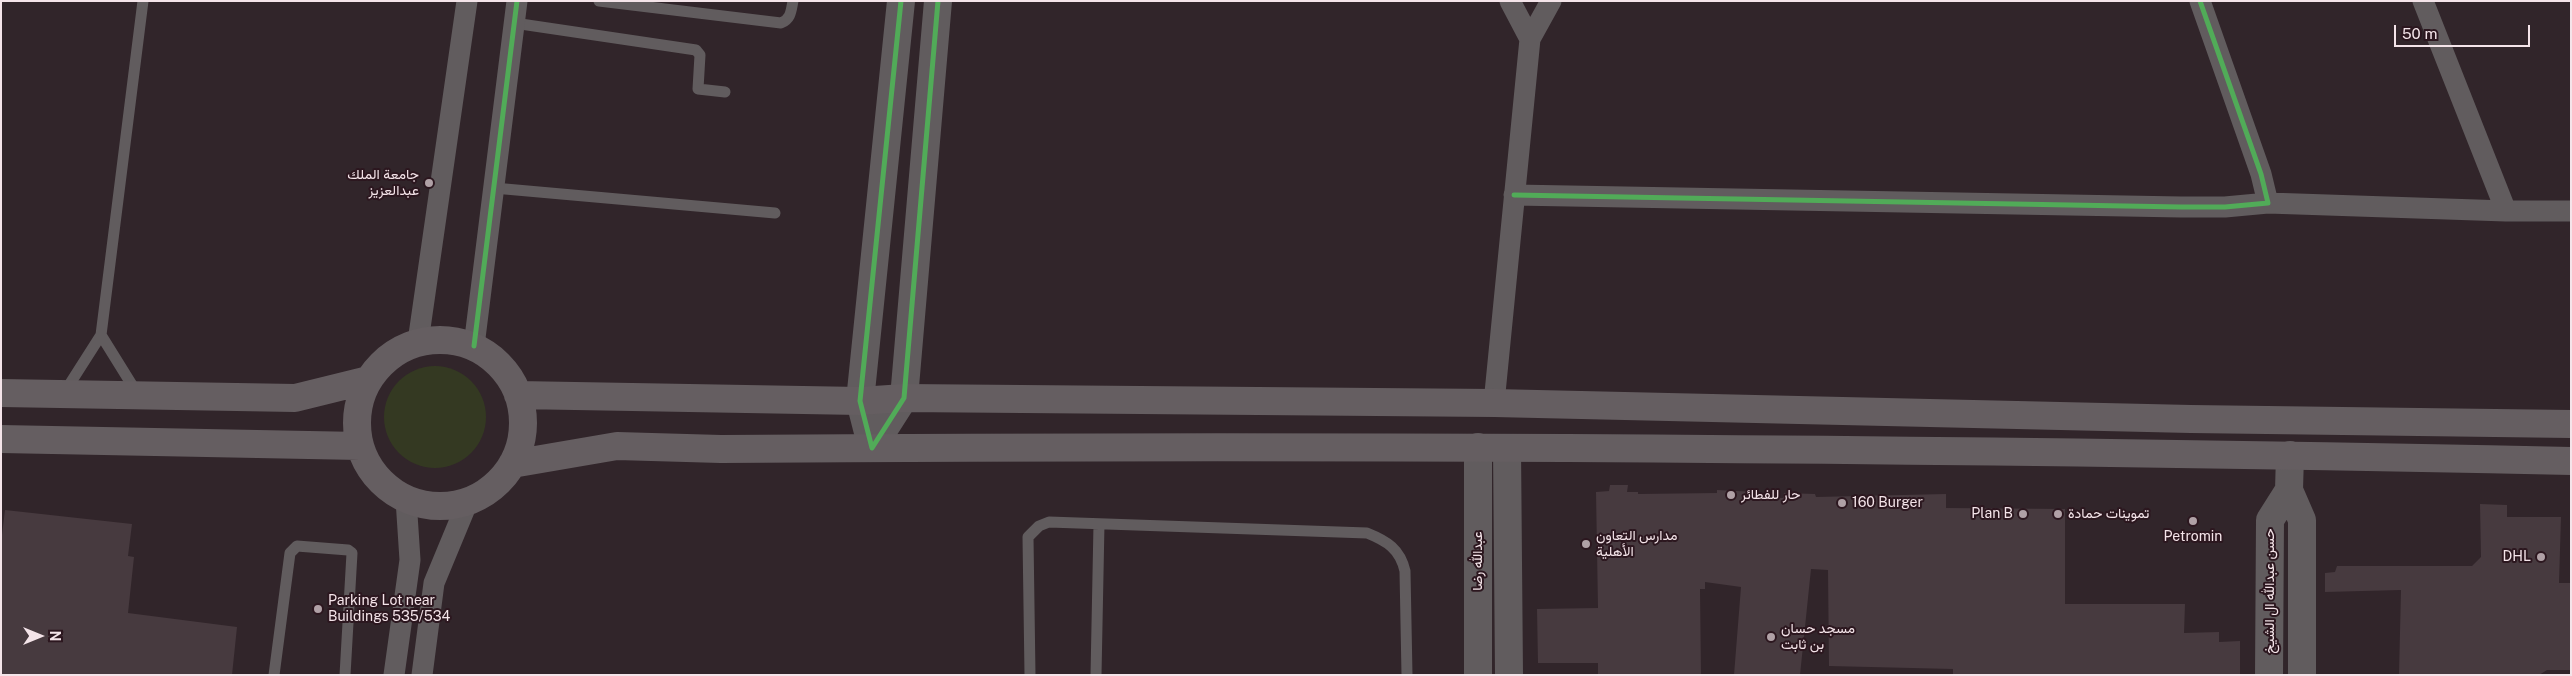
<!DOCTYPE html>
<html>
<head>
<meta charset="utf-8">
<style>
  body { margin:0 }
  #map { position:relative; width:2572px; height:676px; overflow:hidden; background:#31252a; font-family:"Public Sans",sans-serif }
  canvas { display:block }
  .frame { position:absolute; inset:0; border:2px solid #f4e4e9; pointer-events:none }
  .north { position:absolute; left:15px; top:611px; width:50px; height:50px; -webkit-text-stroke:4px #2c171f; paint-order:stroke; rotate:90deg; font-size:14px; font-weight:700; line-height:20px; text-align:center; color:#f4e4e9 }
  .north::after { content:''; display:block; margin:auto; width:18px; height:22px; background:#f4e4e9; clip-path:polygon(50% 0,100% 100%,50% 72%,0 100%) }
  .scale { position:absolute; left:2394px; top:25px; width:136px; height:22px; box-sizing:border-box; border:2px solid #f4e4e9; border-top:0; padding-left:6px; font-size:15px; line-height:18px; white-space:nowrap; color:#f4e4e9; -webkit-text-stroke:4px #2c171f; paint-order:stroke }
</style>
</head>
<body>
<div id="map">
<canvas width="2572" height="676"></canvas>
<div class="frame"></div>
<div class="north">N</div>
<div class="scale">50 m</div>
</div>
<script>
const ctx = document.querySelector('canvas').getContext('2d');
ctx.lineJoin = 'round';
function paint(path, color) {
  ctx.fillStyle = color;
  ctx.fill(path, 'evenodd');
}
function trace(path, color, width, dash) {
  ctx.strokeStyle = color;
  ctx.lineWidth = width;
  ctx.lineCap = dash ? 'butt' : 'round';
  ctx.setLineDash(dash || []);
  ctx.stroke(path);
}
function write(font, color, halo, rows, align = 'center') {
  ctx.font = font + ' "Public Sans",Vazirmatn,sans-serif';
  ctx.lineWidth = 4;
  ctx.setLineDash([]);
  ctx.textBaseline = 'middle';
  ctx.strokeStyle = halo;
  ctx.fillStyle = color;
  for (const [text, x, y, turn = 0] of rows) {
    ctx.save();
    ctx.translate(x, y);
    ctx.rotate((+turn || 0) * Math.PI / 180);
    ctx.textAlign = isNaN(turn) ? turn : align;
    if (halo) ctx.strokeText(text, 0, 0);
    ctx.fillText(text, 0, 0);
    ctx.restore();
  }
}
paint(new Path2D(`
  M384 417a51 51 0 1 1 102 0a51 51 0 1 1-102 0Z`), '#343922');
paint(new Path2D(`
  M1610,485H1628L1627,492H1638V494L1717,493V490L1756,492L1758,497L1783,498L1784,493L1815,494L1816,497L1946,494V508L2065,509V604H2185L2184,633L2219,632V642L2240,641V675H1953V669L1829,666L1828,570L1811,569L1800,675H1734L1741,587L1705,582V589H1700L1701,675H1598V663H1538L1537,609L1598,608L1596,492L1609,491Z
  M2480,504L2507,505V517H2561L2559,583H2571V670H2547L2539,675H2399L2401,590L2325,592V573L2335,572L2337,566H2472L2481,557Z
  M5,510L132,524L128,556L134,557L128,613L237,627L232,675H1V543Z`), '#473a3f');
trace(new Path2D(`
  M599,1L781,23C791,19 791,11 793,1
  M514,23L696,50L700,55L698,89L725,92
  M494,188L775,213
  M101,335L143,1
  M64,393L101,335L137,393
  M274,675L290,553L297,546L348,550L352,553L345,675
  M1030,675L1028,537L1039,526L1049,522L1367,533C1387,541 1400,549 1405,571L1407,675
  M1096,675L1099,524`), '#615c5e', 11);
trace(new Path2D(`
  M1510,1L1530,39
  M2423,1L2506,211
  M1514,195L2181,207H2225L2268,203L2261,174L2200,1
  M2268,203L2506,211H2571
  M418,342L467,1
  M474,346L517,1
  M1494,403L1530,39L1551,1
  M394,675L410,560L406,499
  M422,675L434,583L468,501`), '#615c5e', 21);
trace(new Path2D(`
  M901,1L860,401L872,448L904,398L938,1
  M1478,447V675
  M1507,448L1509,675
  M2290,455L2289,490L2302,520V675
  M2269,675L2270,520L2289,490`), '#615c5e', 28);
trace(new Path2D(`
  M357 423a83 83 0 1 1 166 0a83 83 0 1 1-166 0Z
  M1,393L295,398L368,380
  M518,395L860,401L904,398L1494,403L2191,419L2571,424
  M1,439L360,446
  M512,464L617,446L721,449C1337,445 1954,448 2571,461`), '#655e61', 28);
trace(new Path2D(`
  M901,1L860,401L872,448L904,398L938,1
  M1514,195L2181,207H2225L2268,203L2261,174L2200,1
  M474,346L517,1`), '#51ab58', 5);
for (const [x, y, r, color] of [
  [429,183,5,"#b0a1a6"],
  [1731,495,5,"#b0a1a6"],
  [1842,503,5,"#b0a1a6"],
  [2023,514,5,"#b0a1a6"],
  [2058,514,5,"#b0a1a6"],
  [2193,521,5,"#b0a1a6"],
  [1586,544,5,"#b0a1a6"],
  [2541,557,5,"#b0a1a6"],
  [318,609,5,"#b0a1a6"],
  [1771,637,5,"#b0a1a6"]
]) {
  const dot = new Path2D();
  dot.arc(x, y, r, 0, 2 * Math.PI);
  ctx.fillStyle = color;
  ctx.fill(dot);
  trace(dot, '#2c171f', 2);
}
write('14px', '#f4e4e9', '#2c171f', [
  ["جامعة الملك",419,175,"right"],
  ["عبدالعزيز",419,191,"right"],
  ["حار للفطائر",1741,495],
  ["160 Burger",1852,503],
  ["Plan B",2013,514,"right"],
  ["تموينات حمادة",2068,514],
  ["مدارس التعاون",1596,536],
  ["الأهلية",1596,552],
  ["Petromin",2193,537,"center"],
  ["DHL",2531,557,"right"],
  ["Parking Lot near",328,601],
  ["Buildings 535/534",328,617],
  ["مسجد حسان",1781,629],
  ["بن ثابت",1781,645]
], 'left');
write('14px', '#f4e4e9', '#2c171f', [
  ["عبدالله رضا",1478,561,-90],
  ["حسن عبدالله ال الشيخ",2270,591,-90]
]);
</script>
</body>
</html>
